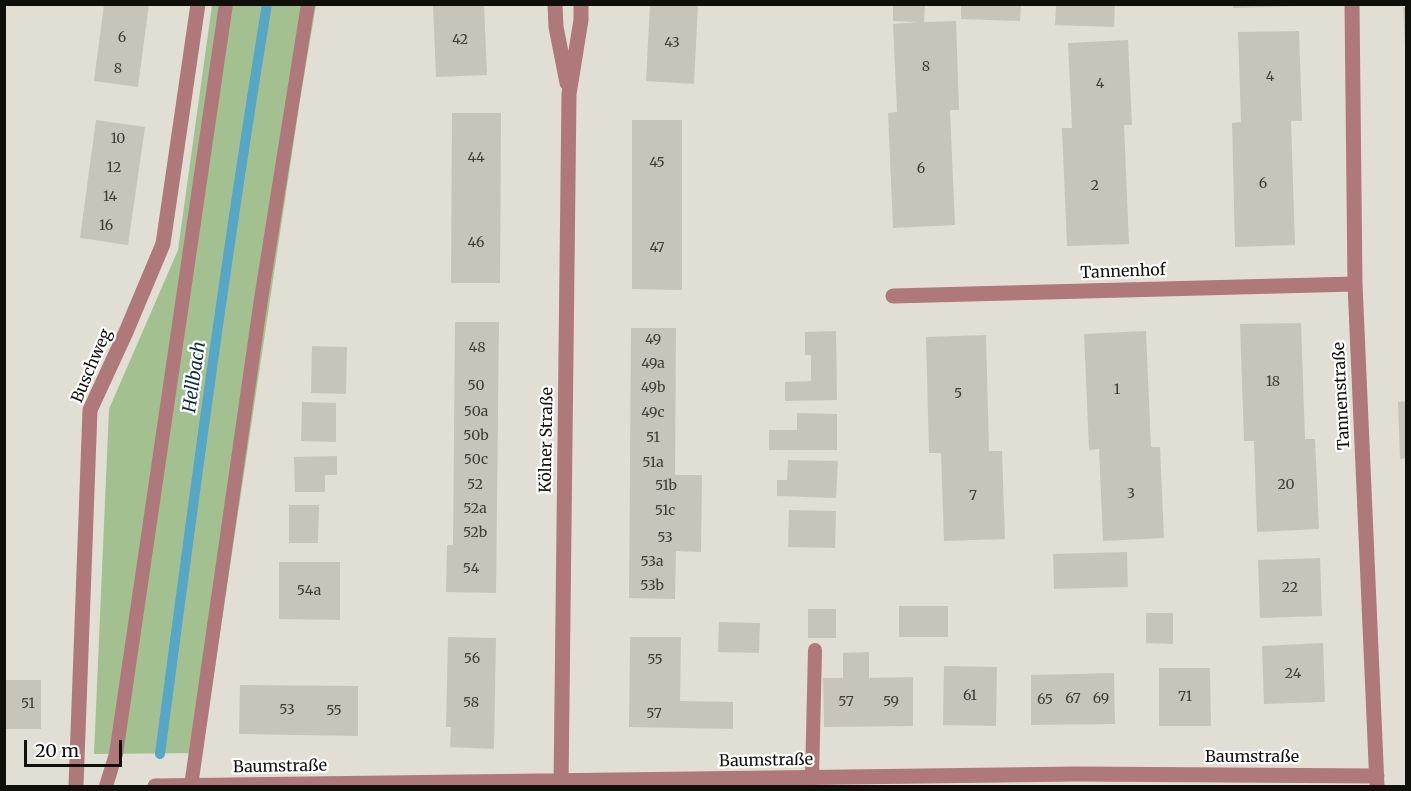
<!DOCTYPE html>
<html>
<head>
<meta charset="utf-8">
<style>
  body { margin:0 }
  #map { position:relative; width:1411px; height:791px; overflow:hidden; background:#e1dfd3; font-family:Merriweather,serif }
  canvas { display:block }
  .frame { position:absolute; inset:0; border:6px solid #10100b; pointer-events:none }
  .scale { position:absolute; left:24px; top:740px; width:98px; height:27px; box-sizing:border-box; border:3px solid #10100b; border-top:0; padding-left:8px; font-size:18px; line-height:21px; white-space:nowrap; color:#10100b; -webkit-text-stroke:4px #fff; paint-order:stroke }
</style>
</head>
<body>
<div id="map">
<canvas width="1411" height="791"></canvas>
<div class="frame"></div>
<div class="scale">20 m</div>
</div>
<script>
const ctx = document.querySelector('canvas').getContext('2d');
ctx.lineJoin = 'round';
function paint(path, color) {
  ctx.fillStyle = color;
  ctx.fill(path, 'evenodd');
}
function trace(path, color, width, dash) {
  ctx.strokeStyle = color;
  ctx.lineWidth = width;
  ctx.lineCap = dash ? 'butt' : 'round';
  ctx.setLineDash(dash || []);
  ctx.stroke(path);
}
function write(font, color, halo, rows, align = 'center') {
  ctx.font = font + ' Merriweather,serif';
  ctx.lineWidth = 4.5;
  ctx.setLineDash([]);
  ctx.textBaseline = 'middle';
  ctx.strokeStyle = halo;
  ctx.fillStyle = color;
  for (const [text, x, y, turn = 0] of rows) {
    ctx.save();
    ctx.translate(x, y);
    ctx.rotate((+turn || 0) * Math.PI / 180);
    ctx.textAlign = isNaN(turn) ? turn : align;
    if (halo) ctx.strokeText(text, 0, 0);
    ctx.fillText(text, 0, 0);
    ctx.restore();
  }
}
paint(new Path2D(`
  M212,5H316L300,100L202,753L94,754L109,409L178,250Z`), '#a3c190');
trace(new Path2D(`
  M160,754C193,504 226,254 267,4`), '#56a6c6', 10);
paint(new Path2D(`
  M104,4H149L138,87L94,81Z
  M433,4H484L487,75L436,77Z
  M650,4H698L694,84L646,81Z
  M893,4H925L924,22L956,21L959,110H950L955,225L893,228L888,113L897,112L893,24L918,22L893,21Z
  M961,4H1021L1020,21L961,19Z
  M1056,4H1115L1114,27L1055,25Z
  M1233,4H1298V6L1233,8Z
  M1403,7H1406V47H1405Z
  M1299,31L1302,121H1291L1295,245L1235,247L1232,123L1241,122L1238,32Z
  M1128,40L1132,125H1124L1129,244L1067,246L1062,128H1072L1068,43Z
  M452,113H501L500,283H451Z
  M96,120L145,127L128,245L80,238Z
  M632,120H682V290L632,289Z
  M455,322H499L496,593L446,592L447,545H453Z
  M1301,323L1305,439H1315L1319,529L1257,532L1254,441H1244L1240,324Z
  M631,328H676L675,475H702L701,552L676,551L675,599L629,598Z
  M836,331L837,400L785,401V382L811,381V355H805V332Z
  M1146,331L1151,447H1160L1164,538L1103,541L1099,449L1089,450L1084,334Z
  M986,335L989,451H1002L1005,539L944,541L941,453H929L926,337Z
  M312,346L347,347L346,394L311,393Z
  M1406,401V458L1400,459L1398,402Z
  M302,402L336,403V442L301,441Z
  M797,413L837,414V450H769V430H797Z
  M337,456V475H325V492H295L294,457Z
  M788,460L838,461L836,498L777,496V480H787Z
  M289,505H319L318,543H289Z
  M789,510L836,511L835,548L788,547Z
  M1127,552L1128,587L1054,589L1053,554Z
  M1320,558L1322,616L1260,618L1258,560Z
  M279,562H340V620L279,619Z
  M899,606H948V637H899Z
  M808,609H836V638H808Z
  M1146,613H1173V644L1146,643Z
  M719,622L760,623L759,653L718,652Z
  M448,637L496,638L494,749L450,747L451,727H446Z
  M630,637H681L680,701L733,702V729L629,727Z
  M1323,643L1325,702L1264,704L1262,646Z
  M869,652V678L913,677V726L824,727L823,678H843V653Z
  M944,666L997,667L996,726L943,725Z
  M1159,668H1210L1211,726H1159Z
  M1114,673L1115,724L1031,725V675Z
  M4,680H41V729H4Z
  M240,685L358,686V736L239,734Z`), '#c7c5b9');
trace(new Path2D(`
  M812,778L815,650
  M106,786L116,754L226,4
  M191,786L261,299L308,4`), '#af787b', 14);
trace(new Path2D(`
  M555,4L556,27L567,83
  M1352,4L1355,284L1377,786
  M893,296L1355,284
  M76,786L90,410L126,332L163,244L198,4
  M155,786L1077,774L1377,776
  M561,786L569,94L581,20V4`), '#af787b', 15);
write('14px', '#3e3d36', null, [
  ["6",122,38],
  ["42",460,40],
  ["43",672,43],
  ["8",926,67],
  ["8",118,69],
  ["4",1270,77],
  ["4",1100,84],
  ["10",118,139],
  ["44",476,158],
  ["45",657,163],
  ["12",114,168],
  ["6",921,169],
  ["6",1263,184],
  ["2",1095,186],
  ["14",110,197],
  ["16",106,226],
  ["46",476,243],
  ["47",657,248],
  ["49",653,340],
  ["48",477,348],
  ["49a",653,364],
  ["18",1273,382],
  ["50",476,386],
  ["49b",653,388],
  ["1",1117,390],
  ["5",958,394],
  ["50a",476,412],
  ["49c",653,413],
  ["50b",476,436],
  ["51",653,438],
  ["50c",476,460],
  ["51a",653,463],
  ["52",475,485],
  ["20",1286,485],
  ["51b",666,486],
  ["3",1131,494],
  ["7",973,496],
  ["52a",475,509],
  ["51c",665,511],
  ["52b",475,533],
  ["53",665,538],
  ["53a",652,562],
  ["54",471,569],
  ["53b",652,586],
  ["22",1290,588],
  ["54a",309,591],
  ["56",472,659],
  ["55",655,660],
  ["24",1293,674],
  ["61",970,696],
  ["71",1185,697],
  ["67",1073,699],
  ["69",1101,699],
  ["65",1045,700],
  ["57",846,702],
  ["59",891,702],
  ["58",471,703],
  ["51",28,704],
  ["53",287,710],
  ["55",334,711],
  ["57",654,714]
]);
write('16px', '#10100b', '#fff', [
  ["Tannenhof",1123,272,-2],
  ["Buschweg",92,366,-67],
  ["Tannenstraße",1342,396,-93],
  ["Kölner Straße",547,440,-89],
  ["Baumstraße",1252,757],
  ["Baumstraße",766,761,-1],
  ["Baumstraße",280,767,-1]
]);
write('italic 18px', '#0b313f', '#fff', [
  ["Hellbach",195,377,-82]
]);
</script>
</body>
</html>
